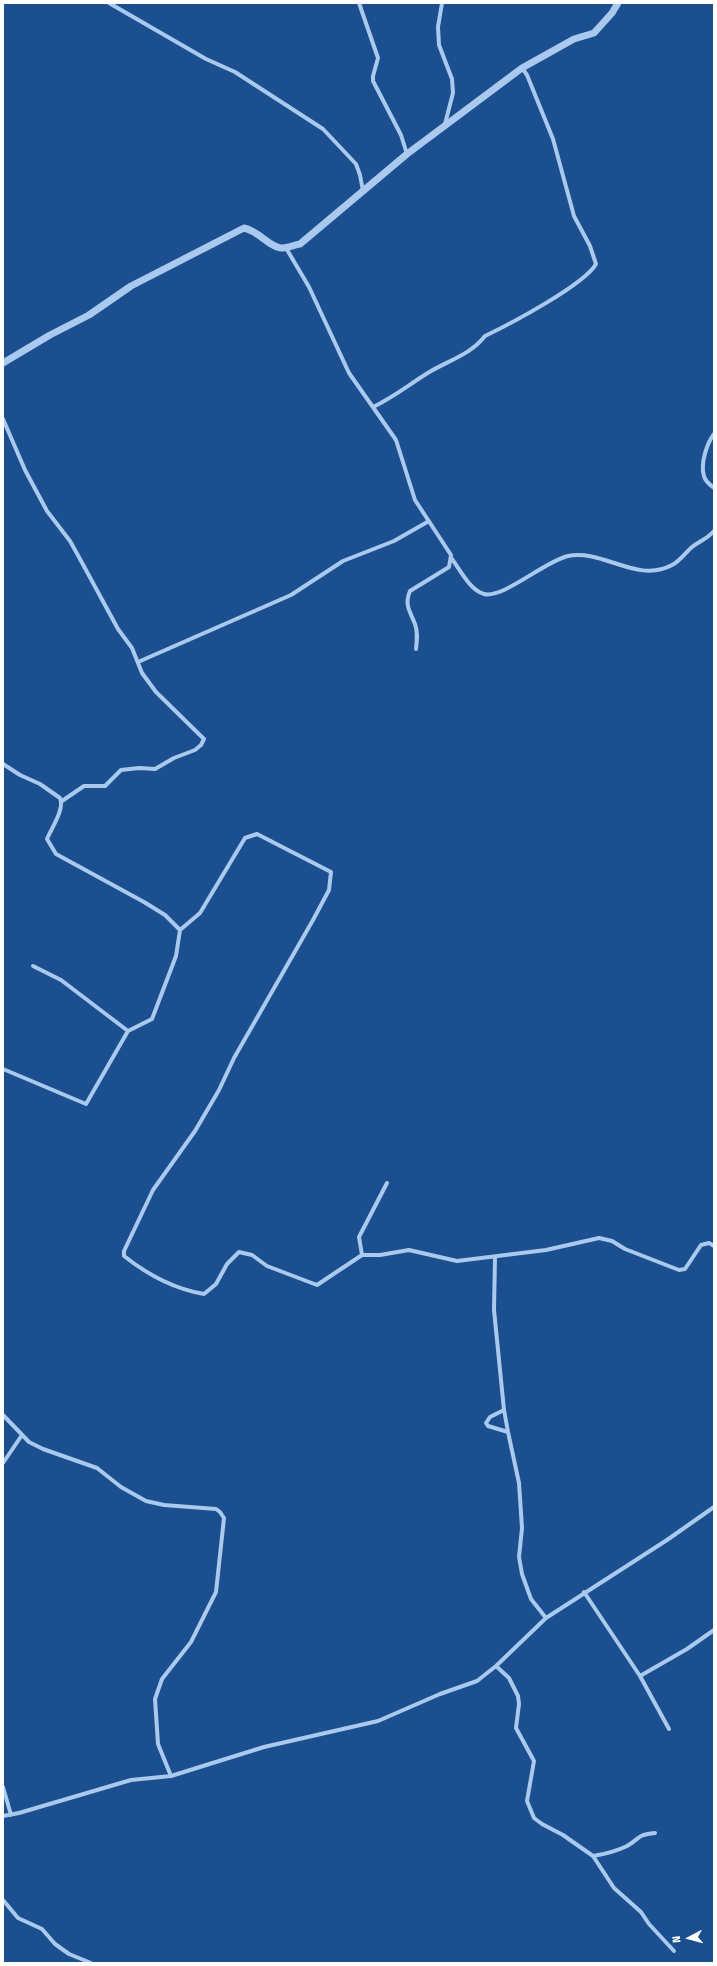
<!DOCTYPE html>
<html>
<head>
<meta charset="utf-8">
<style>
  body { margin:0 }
  #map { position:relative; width:717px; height:1966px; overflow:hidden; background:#1b4f8f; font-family:"Fira Sans Condensed",sans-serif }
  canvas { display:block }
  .frame { position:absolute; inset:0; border:4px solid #fff; pointer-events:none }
  .north { position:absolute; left:669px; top:1918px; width:40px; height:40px; -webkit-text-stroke:3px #1b4f8f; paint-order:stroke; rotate:264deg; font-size:11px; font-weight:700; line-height:16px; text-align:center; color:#fff }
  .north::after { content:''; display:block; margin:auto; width:14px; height:18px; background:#fff; clip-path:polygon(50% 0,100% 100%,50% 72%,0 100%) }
</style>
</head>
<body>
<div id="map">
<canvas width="717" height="1966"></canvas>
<div class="frame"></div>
<div class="north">N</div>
</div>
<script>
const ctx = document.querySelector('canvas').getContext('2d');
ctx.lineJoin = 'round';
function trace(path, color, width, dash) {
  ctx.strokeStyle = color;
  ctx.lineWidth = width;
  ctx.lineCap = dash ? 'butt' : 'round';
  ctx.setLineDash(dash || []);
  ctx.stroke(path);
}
trace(new Path2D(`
  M109,3L206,59L235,72L323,129L356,164L360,175L363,191
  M359,3L378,58L373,76V81L401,135L407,154
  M442,3L438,27L439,45L452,79L453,93L445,124
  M286,248L309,287L349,373L396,440L415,500L451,555L449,567L410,591C404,605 410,611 415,624C418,632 417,640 416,649
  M373,407C394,397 411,383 431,371C450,360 471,354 485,336C510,324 584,285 596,264L590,246L574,216L553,139L527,75L522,68
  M3,419L25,470L47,511L70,541L80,559L118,629L132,648L142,673L156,692L204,739L201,745L195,750L174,758L155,769L139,768L121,770L105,786H84L62,801
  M714,434C707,443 700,464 704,476C705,481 710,485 714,488
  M452,559C460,570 470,590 484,594C503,599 545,561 568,556C604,549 637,584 672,565C680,561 685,553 692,547C700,541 707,539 714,531
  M138,662L291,595L343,561L394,541L429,521
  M3,764L20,775L40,784L60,798C65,809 51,829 47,839L56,854L144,902L165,915L180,930L176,956L152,1019L128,1031L86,1104L3,1069
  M180,930L200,913L245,838L257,834L331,872L329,890L313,920L234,1058L219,1090L195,1131L153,1190L124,1251V1256C148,1275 174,1289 204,1294L216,1284L227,1264L239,1252L252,1255L267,1266L317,1285L362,1255H380L409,1250L457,1261L546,1250L599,1238L612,1241L625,1249L679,1270L685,1269L701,1245L709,1243L714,1246
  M33,966L61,980L128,1031
  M362,1255L359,1237L387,1183
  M495,1257L494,1310L504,1410L490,1417L486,1423L488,1426L508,1432L519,1483L522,1528L519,1557L522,1574L531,1599L546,1618
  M504,1410L508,1432
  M3,1415L29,1442L43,1449L97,1468L121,1487L146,1501L164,1505L216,1509L220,1512L224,1518L216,1592L191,1642L162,1679L155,1699L158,1744L171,1776
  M3,1463L22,1435
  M584,1592L640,1676L669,1729
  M496,1666L509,1678L518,1696L519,1704L516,1728L534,1761L527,1801L534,1818L542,1824L563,1835L593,1856L614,1888L641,1912L649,1924L674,1951
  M640,1676L687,1649L714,1630
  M3,1787L11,1815
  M3,1816L19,1813L131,1780L171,1776L264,1747L378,1721L440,1694L477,1681L496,1666L546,1618L667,1540L714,1507
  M593,1856C605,1854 617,1851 627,1846C641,1838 636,1835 655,1833
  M3,1900L18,1918L42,1929L55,1944L69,1954L91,1963`), '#a9c9ee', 4);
trace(new Path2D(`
  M3,363L50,335L89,315L131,286L244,228C259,231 269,247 281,248C287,248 294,245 300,244L407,154L522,68L574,39L594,33L612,13L618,3`), '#a9c9ee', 7);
</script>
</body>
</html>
